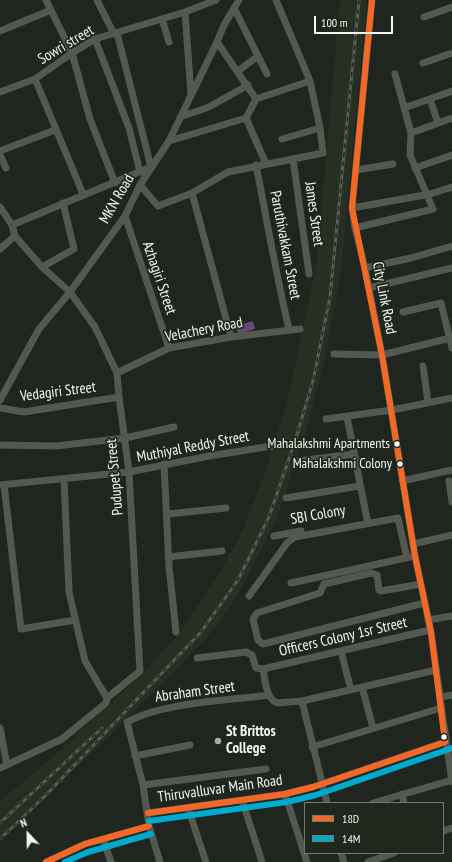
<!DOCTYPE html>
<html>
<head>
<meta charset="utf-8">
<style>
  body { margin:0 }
  #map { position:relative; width:452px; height:862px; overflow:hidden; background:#21251f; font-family:"PT Sans Narrow",sans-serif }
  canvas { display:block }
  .legend { position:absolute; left:304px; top:802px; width:140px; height:52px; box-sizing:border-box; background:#20271d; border:1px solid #747a71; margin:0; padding:5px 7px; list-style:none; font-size:12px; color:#f1f6ee }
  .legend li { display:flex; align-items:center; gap:8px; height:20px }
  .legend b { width:20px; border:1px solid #747a71 }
  .north { position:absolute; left:8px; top:814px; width:40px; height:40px; -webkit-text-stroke:3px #20271d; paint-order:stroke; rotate:338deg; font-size:11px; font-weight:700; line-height:16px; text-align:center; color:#f1f6ee }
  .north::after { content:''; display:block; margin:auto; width:14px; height:18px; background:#f1f6ee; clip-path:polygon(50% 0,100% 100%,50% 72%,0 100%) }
  .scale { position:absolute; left:314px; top:16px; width:79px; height:18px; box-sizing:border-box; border:2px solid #f1f6ee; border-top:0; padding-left:5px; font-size:12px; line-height:14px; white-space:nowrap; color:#f1f6ee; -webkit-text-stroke:3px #20271d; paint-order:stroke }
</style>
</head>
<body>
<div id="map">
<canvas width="452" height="862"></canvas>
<ul class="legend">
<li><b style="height:5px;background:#f36827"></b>18D</li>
<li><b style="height:5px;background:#00a9ce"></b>14M</li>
</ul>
<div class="north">N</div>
<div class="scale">100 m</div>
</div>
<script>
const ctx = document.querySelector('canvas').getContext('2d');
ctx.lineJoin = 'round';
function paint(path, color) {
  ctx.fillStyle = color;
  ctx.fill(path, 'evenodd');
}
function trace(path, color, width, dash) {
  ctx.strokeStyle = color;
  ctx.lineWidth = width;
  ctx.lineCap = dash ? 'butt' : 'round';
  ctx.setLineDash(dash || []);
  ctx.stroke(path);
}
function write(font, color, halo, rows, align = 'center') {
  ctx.font = font + ' "PT Sans Narrow",sans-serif';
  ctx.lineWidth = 3.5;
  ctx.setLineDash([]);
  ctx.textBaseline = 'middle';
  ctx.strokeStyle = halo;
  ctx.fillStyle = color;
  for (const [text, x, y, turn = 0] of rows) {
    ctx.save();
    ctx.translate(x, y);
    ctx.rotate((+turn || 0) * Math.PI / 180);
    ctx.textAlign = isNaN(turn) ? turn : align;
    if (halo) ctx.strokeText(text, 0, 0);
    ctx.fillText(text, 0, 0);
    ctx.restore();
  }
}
paint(new Path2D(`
  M340,0H367L342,263L326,355L306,432L276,521L242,588L217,626L177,669L0,842V801L53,757L145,671L180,633L216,579L241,534L263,478L288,398L316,267Z`), '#262f21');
paint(new Path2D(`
  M253,321L255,329L238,334L236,326Z`), '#6a477b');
trace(new Path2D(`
  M46,0L72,53L90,119L115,183
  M97,0L114,34
  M372,0L352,208L355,228L365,268L382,355L415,556L431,632L452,782
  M234,8L267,74
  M185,12L191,94
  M424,17L452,7
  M162,19L169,42
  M0,31L51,10
  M95,39L129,128L140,172
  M423,63L452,53
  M238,71L258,56
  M35,79L83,194
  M0,92L35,79L72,53L95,39L185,12L216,0
  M256,99L310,81
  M430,99L438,123
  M404,108L452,91
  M180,117L209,107L248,85
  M246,118L266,164
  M411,133L452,118
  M282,139L320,128
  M169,141L246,118L256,99L217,42
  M0,151L55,130
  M0,155L6,168
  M293,159L309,274
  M256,165C267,220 276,275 289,329
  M415,168L452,155
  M356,170L393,164
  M140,185L158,206L192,193L228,172L323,153L320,128L310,81L276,0
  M192,193L231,337
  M0,207L12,225L15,236L42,267L70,292L95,327L117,373L119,397L129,472L140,671L107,698L106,703L62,739L0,768
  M352,208L430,194L452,187
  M125,216L169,348
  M12,225L151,167L117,33
  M355,228L433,209L410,155L411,133L395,74
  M0,249L15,236
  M42,267L74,249L63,203
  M365,268L411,258L452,246
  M369,288L452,268
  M403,312L441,303L452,348
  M334,354L382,355L450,338
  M423,366L428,403
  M117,373L169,348L231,337L300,329
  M0,400L39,329L70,292L125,216L140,185L169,141L217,42L224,25L239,0
  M0,408L24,412L119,397
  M347,417L367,519
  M326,419L392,410L452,398
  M0,445L56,446L125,438L174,427
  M298,461L354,454
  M164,464L169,566L176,632
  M64,479L69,592L85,661L107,698
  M402,481L452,470
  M449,481L452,502
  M0,485L129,472L209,456L272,446
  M4,485L21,629L75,620
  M286,498L360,486
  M168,514L226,508
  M274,536L301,531
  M413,544L452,535
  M168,557L222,551
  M291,583L410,557
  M421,584L381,591L379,590L377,575L371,573L324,584L320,593L257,613L253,619L258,640L263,644L424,603
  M249,596L287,543L295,537L398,518L407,558
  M428,620L452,616
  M341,651L351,690
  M197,658L246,652L252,655L256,668L263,669L430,630
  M263,669C265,679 266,699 277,703L302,701L436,670
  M362,687L373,728
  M441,697L452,695
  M302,701L327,803
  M0,728L7,765
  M312,747L441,708
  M135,756L190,745
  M143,785L266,769
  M285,794L307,862
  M402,794L404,803
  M242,800L262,862
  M373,803L452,780
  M188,808L206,862
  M148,813L285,794L313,787L445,742
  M443,831L452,828
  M103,839L111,862
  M341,853L344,862
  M46,862L85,844L149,826
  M160,862L149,826L143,785L127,722C164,702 226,701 269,695
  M368,862L394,853`), '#53594f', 7);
const rail = new Path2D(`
  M0,823L102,728
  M0,839L45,796L201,632L238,580L269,517L295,441L313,381L330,297L359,0`);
trace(rail, '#585c56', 3);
trace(rail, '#20271d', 1.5, [4.5]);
trace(new Path2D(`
  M372,0L352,208L382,355L415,556L431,632L445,742
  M148,813L285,794L313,787L445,742
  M46,862L85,844L149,826`), '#f36827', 6);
trace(new Path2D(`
  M149,821L287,802L316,795L452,748
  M65,862L88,852L151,834`), '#00a9ce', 6);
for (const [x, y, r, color] of [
  [397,444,3.5,"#f1f6ee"],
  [400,464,3.5,"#f1f6ee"],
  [444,737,3.5,"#f1f6ee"],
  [218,741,4,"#a8ada6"]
]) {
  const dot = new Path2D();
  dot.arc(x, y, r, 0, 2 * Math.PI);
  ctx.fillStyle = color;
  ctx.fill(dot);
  trace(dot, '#20271d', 1.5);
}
write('14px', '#f1f6ee', '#20271d', [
  ["Mahalakshmi Apartments",390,444],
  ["Mahalakshmi Colony",392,464]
], 'right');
write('15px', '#f1f6ee', '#20271d', [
  ["Sowri street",66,45,-31],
  ["MKN Road",117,199,-60],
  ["James Street",314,214,82],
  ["Paruthivakkam Street",285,245,79],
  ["Azhagiri Street",159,278,71],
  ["City Link Road",384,298,79],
  ["Velachery Road",204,330,-11],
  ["Vedagiri Street",58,392,-7],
  ["Muthiyal Reddy Street",193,447,-11],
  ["Pudupet Street",115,477,-95],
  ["SBI Colony",318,515,-10],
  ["Officers Colony 1sr Street",343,637,-13],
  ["Abraham Street",195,692,-8],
  ["Thiruvalluvar Main Road",220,789,-8]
]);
write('bold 15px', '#f1f6ee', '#20271d', [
  ["St Brittos",226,732],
  ["College",226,749]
], 'left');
</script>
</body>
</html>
